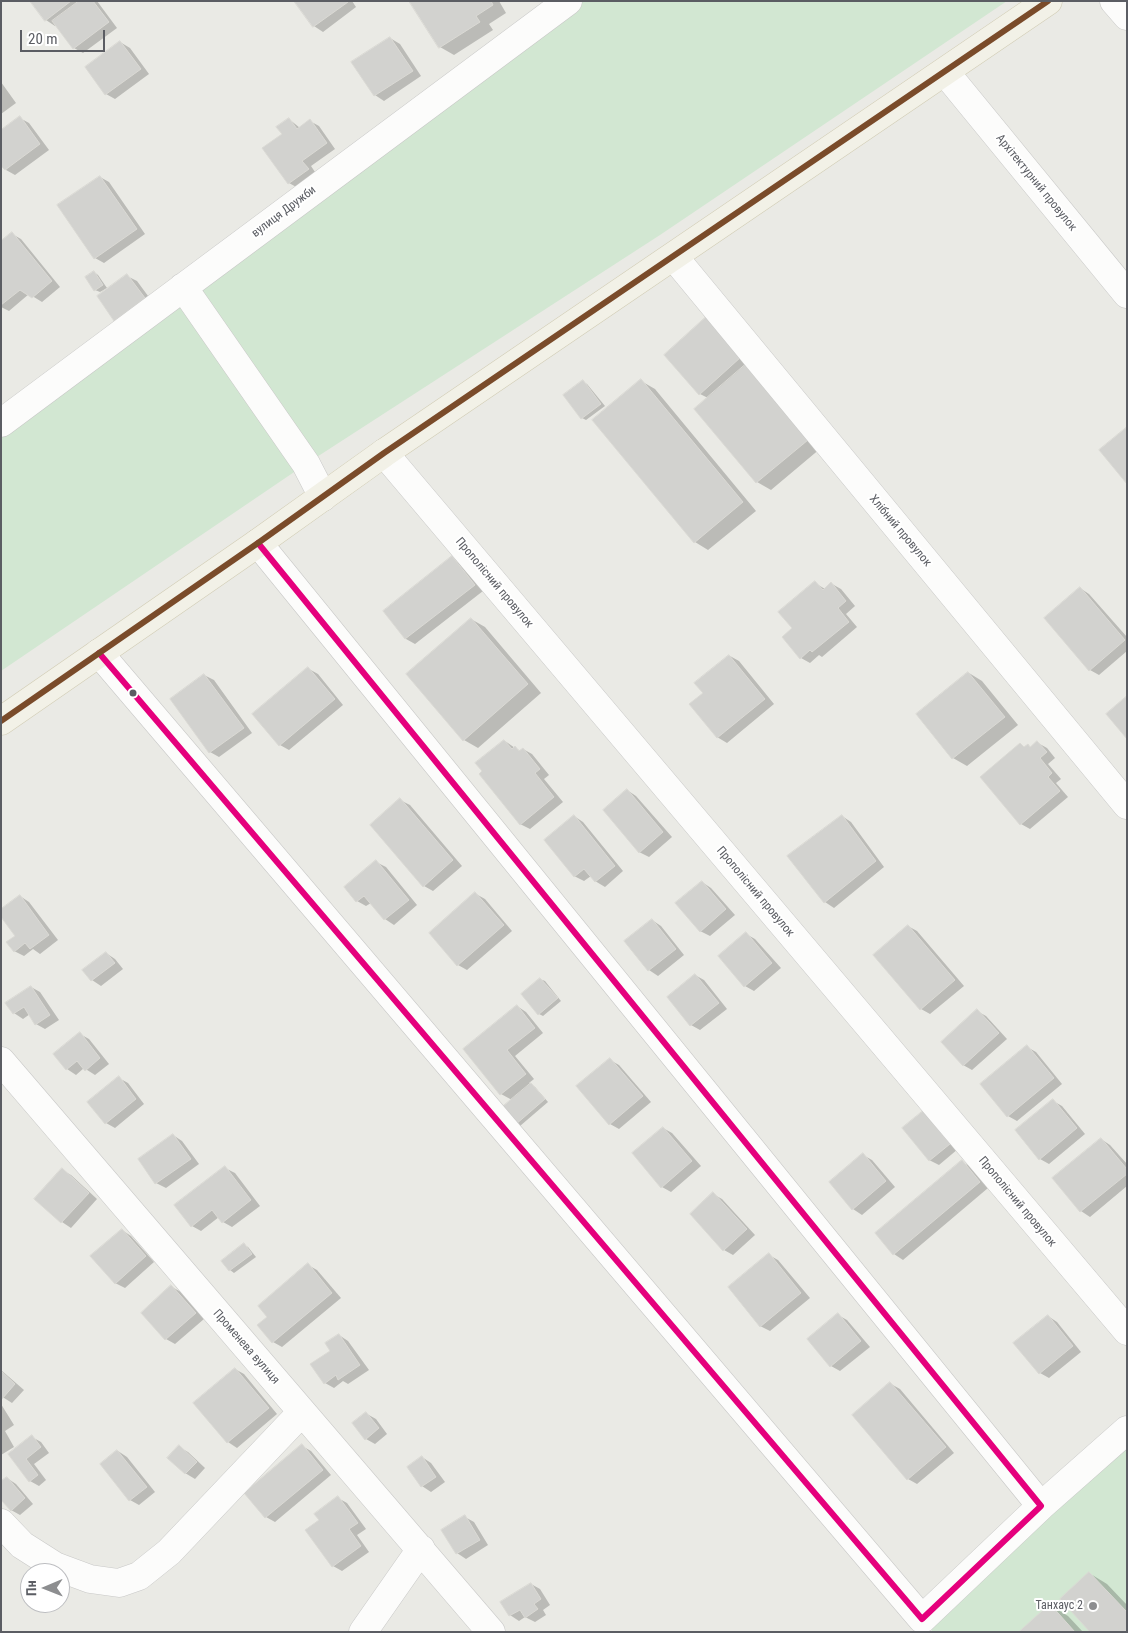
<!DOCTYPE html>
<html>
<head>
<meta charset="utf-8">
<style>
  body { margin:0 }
  #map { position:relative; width:1128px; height:1633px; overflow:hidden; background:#eaeae5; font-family:"Roboto Condensed",sans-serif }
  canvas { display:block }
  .frame { position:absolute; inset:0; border:2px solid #5b5d63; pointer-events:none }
  .north { position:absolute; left:20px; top:1563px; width:50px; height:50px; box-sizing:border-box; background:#fff; border:1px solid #bdbec1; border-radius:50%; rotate:269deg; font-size:14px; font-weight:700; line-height:20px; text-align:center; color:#5b5d63 }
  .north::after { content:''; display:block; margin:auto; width:18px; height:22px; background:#8d8e90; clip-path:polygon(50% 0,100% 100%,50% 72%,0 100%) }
  .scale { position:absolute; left:20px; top:30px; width:85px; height:22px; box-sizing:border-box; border:2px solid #5b5d63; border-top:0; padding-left:6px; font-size:15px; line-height:18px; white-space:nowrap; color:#5b5d63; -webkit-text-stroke:4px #fff; paint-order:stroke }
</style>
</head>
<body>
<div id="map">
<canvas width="1128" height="1633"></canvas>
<div class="frame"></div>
<div class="north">Пн</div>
<div class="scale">20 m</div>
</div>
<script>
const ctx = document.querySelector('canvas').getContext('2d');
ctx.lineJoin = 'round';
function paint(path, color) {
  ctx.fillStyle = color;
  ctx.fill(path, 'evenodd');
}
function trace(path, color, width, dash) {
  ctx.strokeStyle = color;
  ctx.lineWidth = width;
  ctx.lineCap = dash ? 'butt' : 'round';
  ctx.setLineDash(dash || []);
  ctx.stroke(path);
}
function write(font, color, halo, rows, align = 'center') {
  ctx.font = font + ' "Roboto Condensed",sans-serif';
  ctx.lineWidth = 4;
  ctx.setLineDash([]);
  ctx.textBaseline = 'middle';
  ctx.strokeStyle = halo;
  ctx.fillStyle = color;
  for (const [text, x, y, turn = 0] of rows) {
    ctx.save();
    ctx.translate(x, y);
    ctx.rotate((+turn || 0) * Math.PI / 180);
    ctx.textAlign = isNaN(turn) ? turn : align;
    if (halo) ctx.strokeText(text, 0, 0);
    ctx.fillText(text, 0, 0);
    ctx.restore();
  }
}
paint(new Path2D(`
  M568,1H1007L660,235L306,464L1,671V423Z
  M1127,1431V1632H933L922,1619Z`), '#d2e7d2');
paint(new Path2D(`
  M31,1H97L117,28L83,53L74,48L57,24L55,26L46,20Z
  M296,1H352L356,7L323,32L314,26Z
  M411,1H499L506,13L489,24L493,30L454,55L440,47Z
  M390,38L400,44L421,76L384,101L375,95Z
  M120,42L130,48L149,74L115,99L106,94Z
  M1,82L16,103L1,114Z
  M20,118L29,123L49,150L15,175L6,170Z
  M289,119L300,128L310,121L319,126L335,149L311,166L317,175L298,188L289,183L283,135Z
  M100,177L109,182L145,234L104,263L95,258Z
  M12,234L21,239L60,287L42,302L29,294L9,311L1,307V243Z
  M94,272L98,275L107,288L100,292L95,290Z
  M127,276L137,281L154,304L124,325L115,320Z
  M707,319L750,363L745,367L759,375L821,448L771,490L757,482L696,409L708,398L700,394Z
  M641,381L655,389L756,511L708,550L695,542Z
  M583,382L587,384L605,406L586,420L582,418Z
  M453,558L462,563L483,591L415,644L406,639L385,611Z
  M815,583L825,589L832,584L841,589L855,606L846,614L857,627L822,657L819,655L810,663L801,658L794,629Z
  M1080,588L1089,594L1127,637V651L1099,675L1090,670Z
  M471,619L485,627L541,693L478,748L464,740Z
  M730,656L739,661L774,704L727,743L717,737Z
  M309,669L318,674L343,705L289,750L280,745Z
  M969,673L982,681L1018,725L967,766L953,758L918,714Z
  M204,675L214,680L252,733L219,757L210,752Z
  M505,741L515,748L521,751L523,749L532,754L549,775L544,779L563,802L530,829L520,824Z
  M1038,743L1047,748L1055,758L1048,764L1061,779L1056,783L1068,797L1030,829L1021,824V745L1026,748L1028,746L1032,748Z
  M627,790L636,796L672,837L649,857L639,852Z
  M400,800L410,805L462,866L433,891L424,886Z
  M574,816L583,822L623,871L605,887L595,881L591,876L584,881L574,876Z
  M842,816L851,822L884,867L834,908L825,902L789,856Z
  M376,862L386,867L417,905L394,925L385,919L371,903L366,906L357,901Z
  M702,882L711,888L735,915L710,936L700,931Z
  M476,894L485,899L512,931L467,970L458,965Z
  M20,896L29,902L58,940L40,954L33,949L24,956L14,951Z
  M652,920L661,926L684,955L658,976L649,970Z
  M908,926L917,931L964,986L930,1014L921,1009Z
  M746,934L755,939L781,968L754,991L745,986Z
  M106,953L115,959L123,969L101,986L92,980Z
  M695,975L704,980L727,1009L700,1030L691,1025L668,997Z
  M540,979L545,981L561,1001L543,1016L539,1014Z
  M31,987L40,992L59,1020L45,1029L36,1024L30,1014L23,1019L14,1013Z
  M517,1006L526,1012L543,1033L515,1056L534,1079L529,1083L535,1087L548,1102L520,1126L516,1124L512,1100L501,1094L465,1049Z
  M977,1011L986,1016L1007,1039L972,1070L963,1065Z
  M80,1034L89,1039L109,1064L95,1075L84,1068L76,1075L67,1069Z
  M1027,1047L1036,1052L1062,1084L1017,1121L1008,1116Z
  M610,1060L619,1065L651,1102L619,1129L610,1124Z
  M119,1078L128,1083L144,1104L115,1128L106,1123Z
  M1053,1101L1062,1106L1085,1134L1049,1164L1040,1159Z
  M923,1112L932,1117L958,1149L939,1165L929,1160Z
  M663,1128L672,1133L701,1166L671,1192L662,1187Z
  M173,1135L182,1141L199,1164L166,1188L156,1183Z
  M1101,1139L1110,1145L1127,1164V1186L1090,1217L1081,1211L1054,1178Z
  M863,1155L872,1160L895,1187L862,1215L853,1209L830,1182Z
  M962,1162L971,1167L988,1188L903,1260L894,1254Z
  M225,1168L235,1173L260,1206L232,1227L223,1222L219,1217L201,1231L192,1226Z
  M62,1170L71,1175L97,1199L71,1228L62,1222L36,1199Z
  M713,1194L722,1199L755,1235L733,1255L724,1250Z
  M122,1230L131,1236L154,1262L125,1288L115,1283Z
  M244,1245L248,1247L256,1257L234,1273L230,1270Z
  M769,1255L778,1260L810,1298L770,1331L760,1326Z
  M308,1265L317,1270L341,1298L282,1347L273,1342L259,1325L268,1317Z
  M172,1287L181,1292L204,1319L175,1344L166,1339Z
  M838,1315L847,1320L870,1347L840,1371L831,1366Z
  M1048,1316L1057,1322L1081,1352L1049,1378L1040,1373Z
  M339,1335L348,1341L369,1370L348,1384L343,1381L334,1388L325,1383L332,1351Z
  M235,1369L244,1374L277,1414L237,1448L228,1442L195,1403Z
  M1,1370L24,1390L12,1403L1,1396Z
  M891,1384L900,1389L954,1453L917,1484L908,1479Z
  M1,1404L14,1425L5,1431L14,1447L1,1455Z
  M367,1414L376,1419L387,1434L375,1444L366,1439Z
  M32,1437L41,1442L49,1453L34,1464L46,1480L39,1486L30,1481L9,1454Z
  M302,1446L311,1451L331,1475L275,1522L266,1517Z
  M179,1447L188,1452L205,1468L195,1479L185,1473Z
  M118,1451L127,1457L155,1492L139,1505L130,1500L101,1464Z
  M422,1457L431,1463L445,1482L431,1492L422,1486L408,1467Z
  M7,1478L16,1484L33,1504L20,1515L11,1510Z
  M338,1498L347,1503L366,1529L357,1535L369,1552L342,1571L333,1566L320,1521Z
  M465,1517L474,1522L488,1545L466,1559L457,1553Z
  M1089,1573L1107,1584L1127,1605V1632Z
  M531,1584L540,1589L550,1605L543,1610L546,1615L535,1622L525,1617L519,1621L510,1615Z
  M1050,1605L1068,1616L1083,1632H1021Z`), '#0003');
const building = new Path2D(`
  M30,1H71L45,21Z
  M79,1H93L109,22L73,49L52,21Z
  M294,1H348V2L313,27Z
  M409,1H491L493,5L476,16L480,22L439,48Z
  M390,37L413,71L374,96L351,62Z
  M120,41L141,69L105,95L85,67Z
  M20,116L40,144L5,170L1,166V130Z
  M289,118L297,129L310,119L327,143L302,161L309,169L288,184L262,148L282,134L276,127Z
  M100,176L137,229L94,259L57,205Z
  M12,232L52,281L32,298L20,290L1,305V241Z
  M94,271L103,285L94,291L85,277Z
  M127,274L145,298L114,321L97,296Z
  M706,317L741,357L699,395L664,355Z
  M745,365L808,440L756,483L694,409Z
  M641,379L743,502L694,543L592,420Z
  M583,380L601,404L581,419L563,395Z
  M1127,427V484L1099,450Z
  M452,556L475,585L405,639L383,611Z
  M815,581L823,590L831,582L846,601L838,608L849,622L812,652L810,650L800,659L782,637L792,628L778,612Z
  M1080,587L1125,640L1089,671L1044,618Z
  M471,618L528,684L463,741L406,674Z
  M729,655L765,699L717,738L689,704L703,693L694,683Z
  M308,667L335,699L279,746L252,714Z
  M968,672L1005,717L952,759L916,714Z
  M204,674L244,728L209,753L170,699Z
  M1127,696V739L1106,714Z
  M504,740L512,749L515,746L519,751L523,748L540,769L535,773L554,797L520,825L479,774L482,771L475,763Z
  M1037,741L1047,752L1040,758L1052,773L1048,777L1060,791L1020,825L980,777L1020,743L1024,747L1028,744L1030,747Z
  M627,789L663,832L639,853L603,810Z
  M400,798L453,860L423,887L370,825Z
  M574,815L615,866L595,882L584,869L574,877L544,840Z
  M842,815L876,861L824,903L787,856Z
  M376,860L409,900L384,920L364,896L356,902L344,887Z
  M702,881L726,909L700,932L675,903Z
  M475,892L504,925L457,966L429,933Z
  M20,895L49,935L30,949L25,943L14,952L6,942L15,936L1,917V909Z
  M652,919L676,949L648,971L624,941Z
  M908,925L955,980L920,1010L873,955Z
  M746,932L772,963L744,987L718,956Z
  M106,952L115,963L91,981L82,970Z
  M695,974L719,1003L690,1026L667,997Z
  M540,978L558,998L538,1015L521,994Z
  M31,986L50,1015L35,1025L24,1007L13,1014L5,1003Z
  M517,1005L535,1028L507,1050L526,1074L500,1095L463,1049Z
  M977,1009L999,1033L963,1066L941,1042Z
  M80,1032L100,1058L85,1071L77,1061L66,1070L53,1054Z
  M1027,1045L1054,1078L1007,1117L980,1084Z
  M610,1058L643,1096L609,1125L576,1086Z
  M119,1076L136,1099L105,1124L87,1102Z
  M531,1083L545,1099L515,1125L501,1108Z
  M1053,1099L1077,1128L1039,1160L1015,1130Z
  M923,1111L950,1144L929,1161L902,1128Z
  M663,1127L692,1161L661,1188L632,1153Z
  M173,1134L191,1159L155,1184L138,1159Z
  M1101,1138L1127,1169V1174L1080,1212L1052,1178Z
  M863,1153L886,1181L852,1210L829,1182Z
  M962,1160L980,1182L893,1255L875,1233Z
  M225,1166L251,1200L222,1223L212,1210L191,1227L174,1205Z
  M62,1168L89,1193L61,1223L34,1199Z
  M713,1192L747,1229L723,1251L690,1214Z
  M122,1229L146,1256L115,1284L90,1256Z
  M244,1243L252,1254L229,1271L221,1261Z
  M769,1253L801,1293L760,1327L728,1287Z
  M308,1263L332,1293L272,1343L257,1325L267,1317L258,1306Z
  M171,1285L196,1313L165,1340L141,1313Z
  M838,1313L861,1341L830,1367L807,1339Z
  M1048,1315L1073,1346L1039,1374L1013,1343Z
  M339,1334L360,1365L338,1380L336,1375L324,1384L310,1364L330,1351L325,1343Z
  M235,1368L269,1408L227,1443L193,1403Z
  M1,1371L15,1384L2,1399L1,1398Z
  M890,1382L946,1447L907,1480L852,1415Z
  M366,1412L379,1428L365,1440L352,1423Z
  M32,1435L41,1447L26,1459L38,1475L29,1482L8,1454Z
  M302,1444L323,1470L265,1518L244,1493Z
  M179,1445L197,1462L185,1474L167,1458Z
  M117,1450L147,1487L129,1501L100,1464Z
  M422,1456L436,1477L421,1487L407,1467Z
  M7,1477L25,1498L11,1511L1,1500V1481Z
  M338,1496L358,1523L349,1529L361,1546L332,1567L305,1530L319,1520L314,1514Z
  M465,1515L480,1540L456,1554L441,1530Z
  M1089,1572L1127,1612V1632H1090L1060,1599Z
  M531,1583L541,1599L534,1604L538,1609L525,1618L520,1610L509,1616L500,1602Z
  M1050,1604L1075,1632H1019Z`);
paint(building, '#d2d2cf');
trace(building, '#dad9d4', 1);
const minor = new Path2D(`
  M1114,1L1127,16
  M945,72L1127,294
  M674,257L1127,805
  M183,287L306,464L323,497
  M1,423L568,1
  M384,453L1127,1331
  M258,543L1041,1506
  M99,653L922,1619L1041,1506L1127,1430
  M1,1061L491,1632
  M1,1523L22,1545L55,1566L90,1579L119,1583L139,1576L169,1552L302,1412
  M363,1632L421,1549`);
const major = new Path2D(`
  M1,721L258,543L384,453L1048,1`);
trace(minor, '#c8c8c7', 29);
trace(major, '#d1ccb4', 29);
trace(minor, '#fcfcfb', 28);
trace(major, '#f2f1e7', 28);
trace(new Path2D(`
  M99,653L922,1619L1041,1506L258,543`), '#e5007d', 6);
trace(new Path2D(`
  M1,721L258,543L384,453L1048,1`), '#7a4b2a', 6);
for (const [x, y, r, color] of [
  [133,693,4.5,"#5b5d63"],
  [1093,1606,5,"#8d8e90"]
]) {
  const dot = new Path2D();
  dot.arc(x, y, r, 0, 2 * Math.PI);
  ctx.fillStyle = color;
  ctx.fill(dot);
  trace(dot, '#fff', 2);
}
write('12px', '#5b5d63', '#fff', [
  ["Архітектурний провулок",1036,183,51],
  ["вулиця Дружби",284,212,-37],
  ["Хлібний провулок",900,531,50],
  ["Прополісний провулок",494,583,50],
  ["Прополісний провулок",755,892,50],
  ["Прополісний провулок",1017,1202,50],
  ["Променева вулиця",246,1347,49]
]);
write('12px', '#5b5d63', '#fff', [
  ["Танхаус 2",1083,1606]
], 'right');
</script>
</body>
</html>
